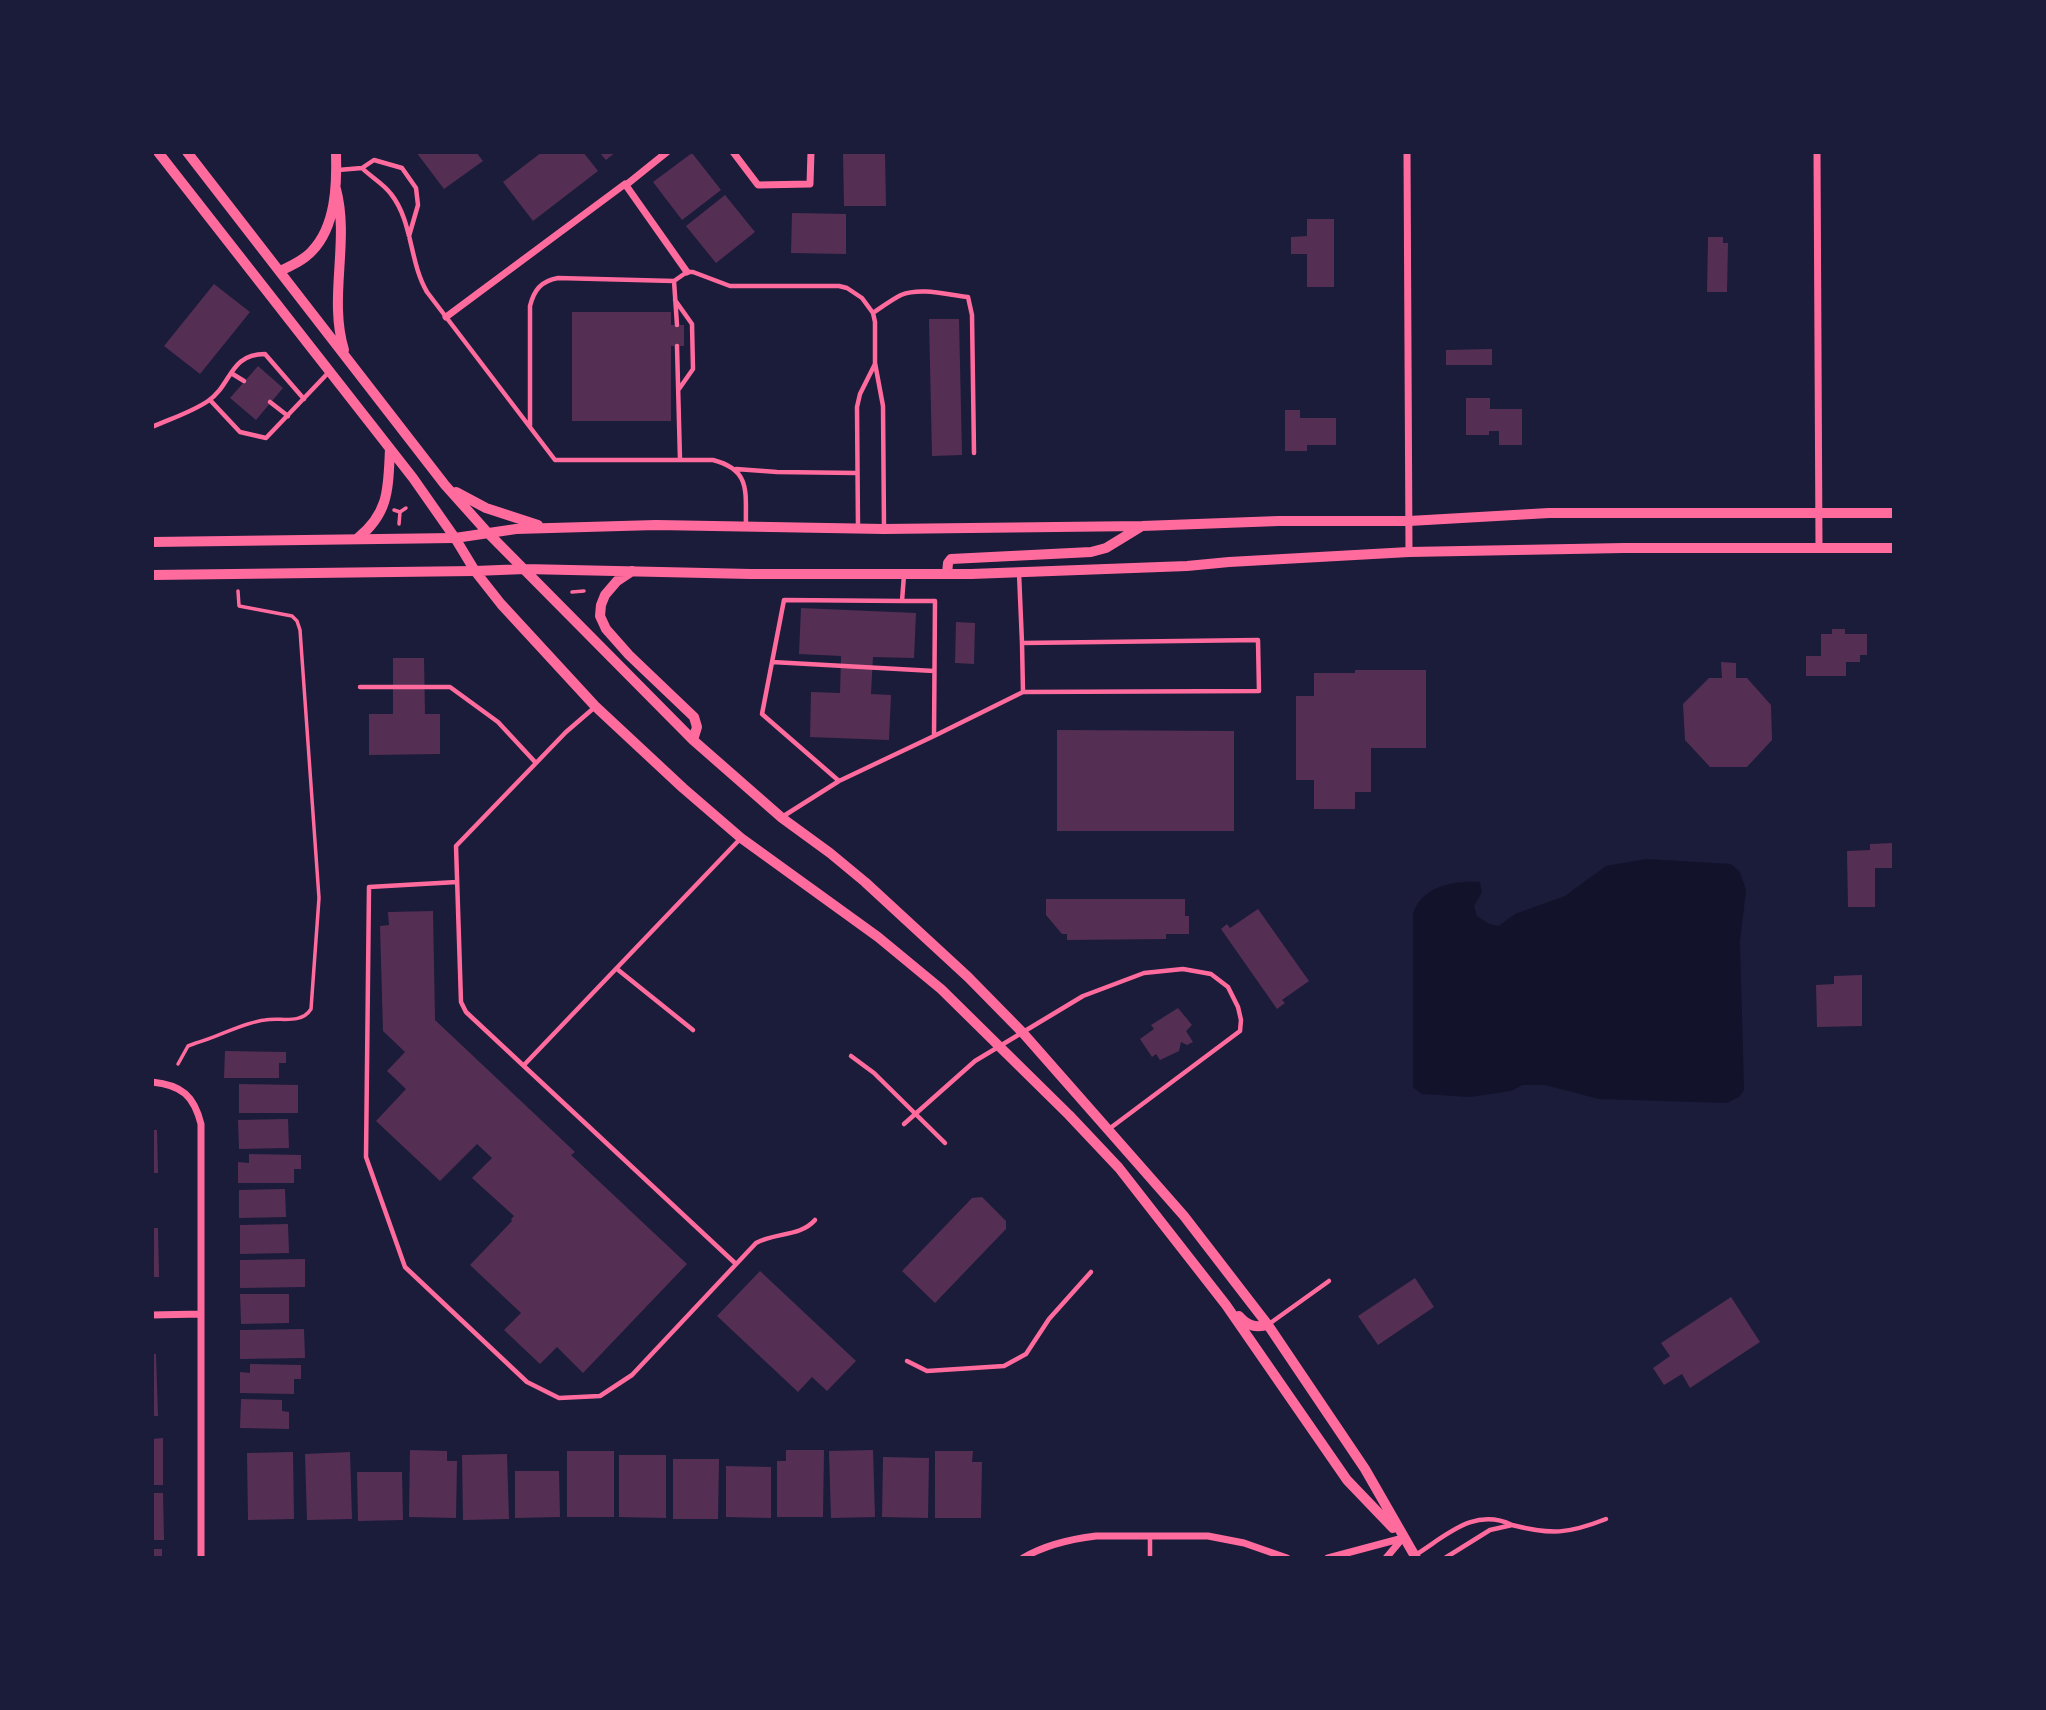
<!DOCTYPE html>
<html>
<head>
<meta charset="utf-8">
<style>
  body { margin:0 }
  #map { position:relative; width:2046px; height:1710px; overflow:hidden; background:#1b1b3a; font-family:"Alegreya Sans",sans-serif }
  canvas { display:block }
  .frame { position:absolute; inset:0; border:154px solid #1b1b3a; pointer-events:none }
</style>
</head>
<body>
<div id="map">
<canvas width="2046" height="1710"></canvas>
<div class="frame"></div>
</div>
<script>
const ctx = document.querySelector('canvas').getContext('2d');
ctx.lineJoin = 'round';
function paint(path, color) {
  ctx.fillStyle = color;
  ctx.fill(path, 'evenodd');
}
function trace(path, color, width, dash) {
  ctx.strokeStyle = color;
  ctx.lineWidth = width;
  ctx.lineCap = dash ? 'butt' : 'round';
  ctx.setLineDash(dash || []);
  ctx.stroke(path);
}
paint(new Path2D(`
  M1646,859L1731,864L1740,872L1746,890L1740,941L1744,1090L1739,1097L1727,1103L1599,1099L1545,1085H1522L1511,1091L1470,1097L1422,1094L1413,1087V915C1420,886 1455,880 1480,882L1482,892L1474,906L1477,916L1489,924L1499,926L1515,914L1565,896L1606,866Z`), '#12122b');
paint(new Path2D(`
  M416,152H476L483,161L444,189Z
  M542,152H583L598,171L533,221L503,182Z
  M599,152H616L606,160Z
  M885,152L886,206H844L843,153Z
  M692,153L721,190L682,220L653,182Z
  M725,195L755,232L716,263L686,226Z
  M792,213L846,214V254L791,253Z
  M1307,219H1334V287H1307V254H1291V237L1307,236Z
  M1708,237H1723V243H1728L1727,292H1707Z
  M214,284L250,312L200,374L164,346Z
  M572,312H671V325H684V346H671V421H572Z
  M929,319H959L962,455L932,456Z
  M1492,349V365H1446V350Z
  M258,366L283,388L256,420L230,398Z
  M1466,398H1490V409H1522V445H1499V431H1489V435H1466Z
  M1285,410H1300V418H1336V445H1307V451H1285Z
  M801,608L916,613L914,658L873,657L871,694L891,695L889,740L810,737L811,692L840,693L841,656L799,654Z
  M956,622L975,623L974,664L955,663Z
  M1832,629H1845V634H1867V655H1860V662H1846V676H1806V656H1821V634H1832Z
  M393,658H424L425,714H440V754L369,755V714H393Z
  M1721,662L1736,663V678H1747L1771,705L1772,740L1747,767H1710L1685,740L1683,704L1709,678H1722Z
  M1355,670H1426V748H1371V792H1355V809H1314V780H1296V696H1314V673H1355Z
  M1057,730L1234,731V831H1057Z
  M1893,843L1894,868H1875V907H1848L1847,851L1870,850V844Z
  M1046,899H1185V916H1189V934H1166V939L1067,940V934H1062L1046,915Z
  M1258,909L1309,981L1282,1000L1285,1003L1277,1009L1221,929L1227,924L1230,928Z
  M433,911L435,1020L575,1152L571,1155L687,1264L583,1373L557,1347L540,1364L504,1330L521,1313L470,1265L512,1221L511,1219L514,1216L472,1178L492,1158L477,1144L440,1181L376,1121L406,1089L387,1071L405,1052L383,1031L380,926L389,925L388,912Z
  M1862,975V1026L1817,1027L1816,985L1834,984V976Z
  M1178,1008L1192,1025L1186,1031L1193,1042L1187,1045L1181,1042L1179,1051L1160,1060L1156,1054L1152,1057L1140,1039L1154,1029L1151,1025Z
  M225,1051L286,1052V1063H279V1078H224Z
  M239,1084L298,1085V1113H239Z
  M288,1119L289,1148L239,1149L238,1120Z
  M152,1130H157L158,1173H152Z
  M249,1154L301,1155V1169H294V1183H238V1162L249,1163Z
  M285,1189L286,1217L239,1218V1190Z
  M982,1197L1006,1221V1229L935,1303L902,1271L972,1198Z
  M288,1224L289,1253L240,1254V1225Z
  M152,1228H158L159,1277H152Z
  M305,1259V1287L240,1288V1260Z
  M760,1271L856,1361L827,1391L812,1377L798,1392L717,1316Z
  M1415,1278L1434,1307L1378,1345L1358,1316Z
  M240,1294H289V1323L241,1324Z
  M1731,1297L1760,1342L1690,1388L1682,1374L1664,1385L1653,1368L1670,1356L1661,1343Z
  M304,1329L305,1358L240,1359V1330Z
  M152,1354H156L158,1416H152Z
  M250,1364L301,1365V1379H294V1394L240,1393V1372L250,1373Z
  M241,1399L282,1400V1411L289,1412V1429L240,1428Z
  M163,1438V1485H152V1439Z
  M410,1450L447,1451V1461H457L456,1518L409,1517Z
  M786,1450H824L823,1517H777V1461H786Z
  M873,1450L875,1517L831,1518L829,1451Z
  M567,1451H614V1517H567Z
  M935,1451H973L972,1462H982L981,1518H935Z
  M293,1452L294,1519L248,1520L247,1453Z
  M350,1452L352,1519L307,1520L305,1454Z
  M507,1454L509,1519L463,1520L462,1455Z
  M619,1455H666V1518L619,1517Z
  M883,1457L929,1458L928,1518L882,1517Z
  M673,1459H719L718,1519H673Z
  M726,1466L771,1467V1518L726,1517Z
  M515,1471H559L560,1517L515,1518Z
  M357,1472H402L403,1520L358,1521Z
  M152,1493H163L164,1540H152Z
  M152,1549H162V1558H152Z`), '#542f53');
trace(new Path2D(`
  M394,510L400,512L399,524
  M400,512L406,508
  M572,592L584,591
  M178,1064L188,1046L196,1043C219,1037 241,1023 265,1020C280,1017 301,1025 311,1009L319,898L300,630L297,621L292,616L239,606L238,591`), '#ff6b9d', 3.5);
trace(new Path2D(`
  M362,168C371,177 384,184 391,194C413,222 409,261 427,292L555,460H713C752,470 745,493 746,526
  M338,170L362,168L374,160L402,168L416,188L418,205L409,236
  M674,281L677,325
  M675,300L692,324L693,369L679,389
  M873,313C882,307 891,300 901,295C921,287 948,295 968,297L972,315L974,453
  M677,346L680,460
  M231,373L244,381
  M210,400L240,432L266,438L328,373
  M270,402L288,416
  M530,426V306C534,290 541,281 558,278L674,281L687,272H693L730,286H839L847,288L862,298L873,313L875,322V363L883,406L884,528
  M152,427C170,419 192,412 208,401C232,385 229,354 265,354L304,399
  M736,469L777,472L857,473
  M858,529L857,407L860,394L875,364
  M1019,573L1022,643
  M772,662L934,671
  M360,687H450L498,722L536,763
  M595,707L566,732L456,846L461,1002L466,1012L736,1264
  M934,736L1023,692L1259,691L1258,640L1022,643L1023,692
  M839,781L762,714L784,600L902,601
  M782,817L839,781L934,736L935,601H902L904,575
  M457,882L369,887L366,1157L405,1267L527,1382L559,1398L600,1396L632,1375L756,1243C776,1232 800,1237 815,1220
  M617,969L693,1030
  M851,1056L874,1073L945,1143
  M524,1065L741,838
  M904,1124L975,1061L1083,996L1144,973L1183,969L1211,974L1228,987L1238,1007L1241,1020L1240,1031L1109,1129
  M1269,1324L1329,1281
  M907,1361L927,1371L1004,1366L1026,1354L1049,1319L1091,1272
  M1512,1525C1551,1535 1568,1534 1606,1519
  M1150,1536V1558
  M1417,1554C1447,1535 1475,1507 1512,1525L1490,1530L1445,1558`), '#ff6b9d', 4.5);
trace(new Path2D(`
  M733,152L758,185L810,184L811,152
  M1407,152L1409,552
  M1817,152L1819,548
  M626,185L667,152
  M446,317L625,184L687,272
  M152,1082C182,1085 194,1096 201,1124V1558
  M152,1315L201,1314
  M1023,1558C1045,1545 1071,1539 1096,1536H1208L1244,1543L1287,1558
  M1328,1558L1403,1538
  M1386,1558L1402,1539`), '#ff6b9d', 7);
trace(new Path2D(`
  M152,542L455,538
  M152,575L475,571`), '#ff6b9d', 10);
trace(new Path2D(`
  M158,152L413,478L455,538L475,571L501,604L595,706L683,788L741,838L878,937L941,989L1069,1115L1119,1168L1226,1305L1347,1480L1393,1528
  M187,152L445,485L488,533L693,740L782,818L830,853L865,882L968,977L1023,1033L1184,1216L1268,1325L1365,1469L1416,1558
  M336,189C350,242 328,297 344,350
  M280,271C291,266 304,260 312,251C336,226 337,185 336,152
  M456,492L486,508L538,525
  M358,538C390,512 388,487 390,449
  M455,538L516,529L656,525L884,529L1142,526L1279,521H1409L1549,513H1894
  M475,571L525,569L751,574H971L1187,566L1229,562L1409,552L1624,548H1894
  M632,571L617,581L605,595L601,605L600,616L606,629L629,655L694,717L697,727L693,740
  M947,574L948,563L951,559L1091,552L1106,548L1142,526
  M1239,1316C1248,1326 1255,1328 1268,1325`), '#ff6b9d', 10);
</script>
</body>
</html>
